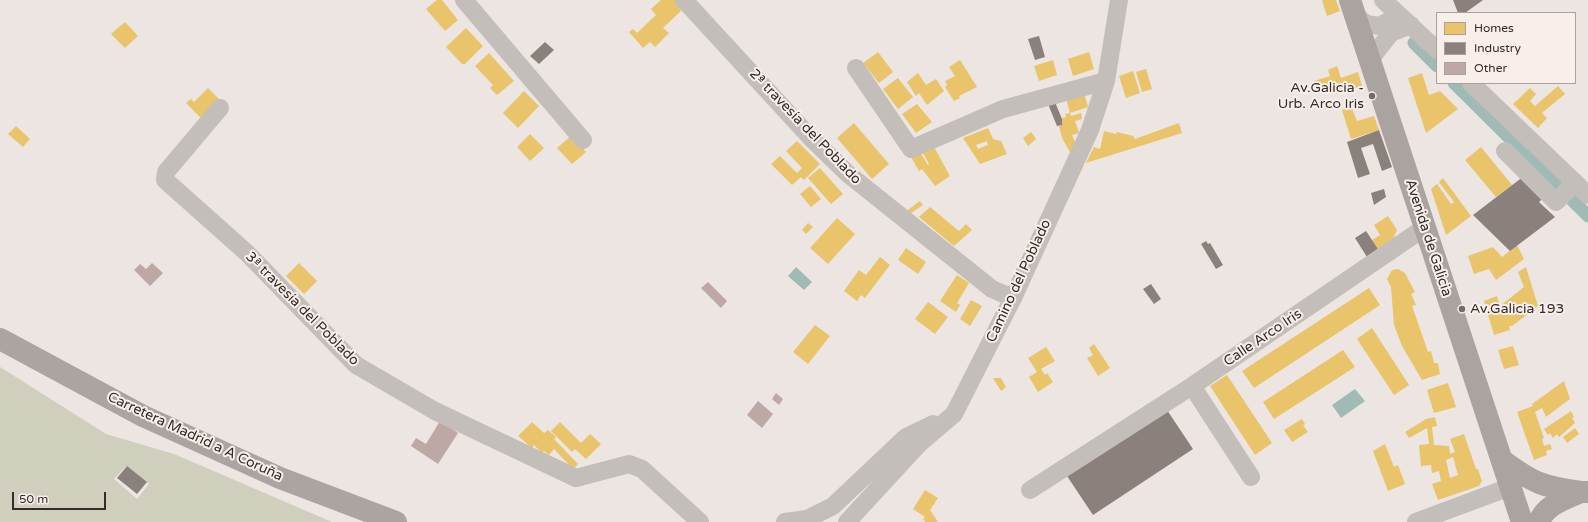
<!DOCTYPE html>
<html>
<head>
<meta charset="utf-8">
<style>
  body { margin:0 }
  #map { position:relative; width:1588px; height:522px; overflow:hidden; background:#ece5e2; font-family:"Varela Round",sans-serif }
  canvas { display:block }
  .legend { position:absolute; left:1436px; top:12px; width:140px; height:72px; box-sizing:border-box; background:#f8efea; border:1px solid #aaa19d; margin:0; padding:5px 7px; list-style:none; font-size:12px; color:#352b2a }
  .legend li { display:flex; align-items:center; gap:8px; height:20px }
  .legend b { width:20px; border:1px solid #aaa19d }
  .scale { position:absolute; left:12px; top:492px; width:94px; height:18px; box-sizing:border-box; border:2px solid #352b2a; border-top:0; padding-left:5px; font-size:12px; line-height:14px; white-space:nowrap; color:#352b2a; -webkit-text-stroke:3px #f8efea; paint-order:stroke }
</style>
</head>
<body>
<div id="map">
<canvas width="1588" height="522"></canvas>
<ul class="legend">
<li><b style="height:11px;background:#e9c46a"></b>Homes</li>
<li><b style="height:11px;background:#8a817c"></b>Industry</li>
<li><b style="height:11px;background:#bea8a6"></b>Other</li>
</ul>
<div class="scale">50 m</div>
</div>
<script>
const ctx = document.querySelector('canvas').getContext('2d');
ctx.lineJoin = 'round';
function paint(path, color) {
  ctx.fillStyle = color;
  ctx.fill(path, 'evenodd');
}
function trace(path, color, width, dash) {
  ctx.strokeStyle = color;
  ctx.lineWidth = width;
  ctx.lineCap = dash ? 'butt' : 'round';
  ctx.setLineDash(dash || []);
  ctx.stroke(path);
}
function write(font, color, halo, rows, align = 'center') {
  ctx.font = font + ' "Varela Round",sans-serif';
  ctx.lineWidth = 4;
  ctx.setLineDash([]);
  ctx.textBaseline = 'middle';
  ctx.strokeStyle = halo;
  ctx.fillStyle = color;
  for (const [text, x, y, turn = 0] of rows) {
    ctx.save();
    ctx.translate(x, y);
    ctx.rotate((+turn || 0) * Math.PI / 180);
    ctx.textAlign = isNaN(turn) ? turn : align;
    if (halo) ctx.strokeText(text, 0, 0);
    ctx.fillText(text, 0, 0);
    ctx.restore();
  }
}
paint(new Path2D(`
  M0,367L106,434L174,454L332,522H0ZM126,466L149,484L137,499L114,479Z`), '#d0cfbe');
paint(new Path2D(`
  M796,267L812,282L804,290L788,276Z
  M1355,389L1365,401L1341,418L1332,405Z`), '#a0bbb6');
paint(new Path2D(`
  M437,0H442L458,20L445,31L426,9Z
  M661,0H677L682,5L679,8L681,11L663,28L669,33L655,47L650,42L643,48L629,32L633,29L637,33L656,15L651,9Z
  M1322,0H1336L1340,11L1327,16Z
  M125,22L138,36L125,48L111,34Z
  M466,28L483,46L465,64H462L446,47Z
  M878,52L893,72L879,83L863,63Z
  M1089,52L1094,69L1073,76L1068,59Z
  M489,53L514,81L497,95L490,88L493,85L475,66Z
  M960,60L977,87L959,96L960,98L954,101L945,87L947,85L945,81L955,76L949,67Z
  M1053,60L1057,75L1039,81L1034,66Z
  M1337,66L1341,78L1358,72L1362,86L1336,94L1334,86L1318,92L1314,81L1330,76L1328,70Z
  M1146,69L1152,89L1142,92L1136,72Z
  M1133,71L1140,93L1126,98L1119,76Z
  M918,73L926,85L936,79L944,91L927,105L919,93L916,96L907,82Z
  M1422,73L1429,95L1440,91L1458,109L1426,133L1408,78Z
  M898,78L913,97L898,109L883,89Z
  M1558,86L1565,94L1542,113L1547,118L1538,128L1513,104L1530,88L1536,94L1530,101L1535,106Z
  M208,88L219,99L201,118L186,103L191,99L194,102Z
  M524,91L539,106L518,128L503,113Z
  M1084,93L1088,107L1070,113L1066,99Z
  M917,104L932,122L916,133L902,114Z
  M1351,106L1357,121L1374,116L1379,130L1351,139L1342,110Z
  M1070,113L1071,116L1081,113L1082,119L1075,121L1079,133L1072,135L1076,144L1074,159L1062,138L1059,126L1062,125L1060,119L1066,117L1065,114Z
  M854,123L889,164L872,179L837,138Z
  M1179,123L1182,133L1086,163L1094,147L1100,149L1104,131L1116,134L1117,132L1133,136L1135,139Z
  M16,126L30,139L23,147L8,134Z
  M988,128L993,139L1001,141L1007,154L980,164L963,138ZM987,141L988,145L978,149L976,145Z
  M1031,132L1036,139L1028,146L1023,138Z
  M530,134L544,148L530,161L517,147Z
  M572,135L586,152L572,164L557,148Z
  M797,141L820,164L804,180L801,177L792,185L771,164L780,156L797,173L802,168L786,151Z
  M934,147L950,176L935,186L922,169L919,171L911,157L920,152L928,165L929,164L923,153Z
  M1481,147L1512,185L1496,197L1465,160Z
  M820,168L843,194L831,204L808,178Z
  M1443,178L1471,216L1446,235L1431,189L1437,184L1451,204L1454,202L1439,182Z
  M810,186L821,199L811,207L800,194Z
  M920,201L923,205L908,215L905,212Z
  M930,207L959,231L966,224L972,230L954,246L919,217Z
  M1388,216L1397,230L1393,239L1378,249L1372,240L1380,235L1374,225Z
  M837,218L855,234L828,264L810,248Z
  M808,223L813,227L806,234L802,230Z
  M1517,245L1524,259L1496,280L1489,269L1474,274L1468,256L1493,247L1502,257Z
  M906,248L926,262L918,274L898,260Z
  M880,257L890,265L865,298L861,295L857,301L844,291L859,270L866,275Z
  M299,263L317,281L304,294L286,276Z
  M1526,267L1538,306L1512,326H1509L1510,330L1494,335L1484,301L1497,296L1500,306L1524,287L1518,272Z
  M1398,269L1405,273L1415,292L1411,294L1416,305L1412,306L1428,352L1431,351L1434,363H1438L1440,374L1422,380L1402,346L1394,325L1391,287L1387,279L1392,270Z
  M957,275L969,283L957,303L960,305L956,312L940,301Z
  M1369,288L1380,305L1254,388L1242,371Z
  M971,300L982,306L970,326L960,319Z
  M928,302L948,317L935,334L915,319Z
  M815,325L830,336L808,364L793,352Z
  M1372,328L1409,385L1394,395L1357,339Z
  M1094,344L1110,368L1098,376L1087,358L1093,355L1089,348Z
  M1513,346L1519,365L1504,369L1498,350Z
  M1046,347L1055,361L1041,369L1045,375L1047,373L1053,382L1038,392L1029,377L1037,372L1028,358Z
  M1343,350L1355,367L1274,419L1263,402Z
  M1227,375L1272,443L1255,455L1210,386Z
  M993,378H1001L1006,387L1001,391Z
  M1564,381L1570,399L1546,417L1542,408L1535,412L1544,438L1542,439L1544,446L1550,444L1552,449L1546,451L1547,455L1534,460L1517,412L1533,406L1532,404Z
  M1448,383L1456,407L1434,413L1427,390Z
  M1571,411L1574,417L1572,418L1575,423L1559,437L1557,434L1553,438L1550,433L1548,435L1544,429Z
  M1435,417L1437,426L1432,427L1434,445L1449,446L1450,454L1455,452L1450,439L1464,434L1476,469H1478L1482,481L1479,486L1438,500L1432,484L1441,481L1439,471L1432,473L1431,465L1421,466L1419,445L1429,444L1427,428L1409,438L1405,432L1426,419ZM1453,457L1458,475L1450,478L1446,460Z
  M1302,419L1305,424L1303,425L1308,432L1292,442L1284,430Z
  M532,422L544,433L548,430L556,437L554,439L578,464L573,469L554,449L549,455L544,451L542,453L534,445L532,448L518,436Z
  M560,422L581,443L590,434L601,444L586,459L575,449L572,452L551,431Z
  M1575,428L1579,434L1567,443L1563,437Z
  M1385,444L1394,467L1398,465L1405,484L1388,491L1373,451Z
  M925,490L938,498L930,510L938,522H926L923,519L925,517L913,509Z`), '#e9c46a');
paint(new Path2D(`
  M1453,0H1483L1465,13H1458Z
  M1039,36L1045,57L1035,60L1028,39Z
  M545,42L554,50L539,64L530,56Z
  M1055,102L1062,119V125L1057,126L1048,104Z
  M1379,130L1392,167L1382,171L1373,144L1361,148L1370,174L1358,178L1347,142Z
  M1524,176L1544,197L1539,202L1555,217L1510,251L1473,215Z
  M1384,189L1386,197L1374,205L1371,193Z
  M1366,231L1378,249L1367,257L1355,238Z
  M1206,241L1208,244L1210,243L1223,265L1216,269L1201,244Z
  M1151,284L1161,299L1154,304L1143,289Z
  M1165,407L1193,449L1093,515L1065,473Z
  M127,466L147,482L137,494L117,478Z`), '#8a817c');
trace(new Path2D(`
  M1414,43L1437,66
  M1454,83L1588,216`), '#a0bbb6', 13);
paint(new Path2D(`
  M152,263L163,273L150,286L134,270L140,264L146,269Z
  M708,282L727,301L721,308L701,288Z
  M776,393L783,399L779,405L772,399Z
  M758,401L773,414L762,428L747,415Z
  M440,421L458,433L438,464L411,446L416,438L426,444Z`), '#bea8a6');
trace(new Path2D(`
  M464,0L583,140
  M684,0L810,137L848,174L992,289L1013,298
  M1383,0L1437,50
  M1354,14L1366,24L1380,26L1395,17V11
  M1369,61L1391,33L1411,25
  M856,68L911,149L1003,109L1106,81
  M1471,83L1588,195
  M220,108L166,172L165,180L247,253L356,365L435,411L576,478L629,464L642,469L700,522
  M1505,151L1556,202L1575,182
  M1251,477L1192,386L1424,228
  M1030,490L1192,386
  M785,522L807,519L833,506L906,437L933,424
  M847,522L919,444L954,414L1013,298L1090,130L1106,81L1119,0
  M1416,522L1510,487`), '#c4bebb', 18);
trace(new Path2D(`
  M1350,0L1522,522
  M1502,460C1533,483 1543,487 1581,492
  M1539,522C1545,505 1565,499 1581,492`), '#aaa3a0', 22);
trace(new Path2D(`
  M0,339L143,416L280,478L396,522
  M1581,492H1588`), '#aba4a1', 22);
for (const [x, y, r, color] of [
  [1372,96,4,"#756c6a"],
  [1462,309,4,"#756c6a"]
]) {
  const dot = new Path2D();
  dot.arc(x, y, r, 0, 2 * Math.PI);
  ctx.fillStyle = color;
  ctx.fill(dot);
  trace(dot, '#f8efea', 1.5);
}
write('14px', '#352b2a', '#f8efea', [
  ["Av.Galicia -",1364,88],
  ["Urb. Arco Iris",1364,104],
  ["Av.Galicia 193",1470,309,"left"]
], 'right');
write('14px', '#352b2a', '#f8efea', [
  ["2ª travesía del Poblado",805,127,46],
  ["Avenida de Galicia",1428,238,72],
  ["Camino del Poblado",1019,281,-65],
  ["3ª travesía del Poblado",302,309,45],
  ["Calle Arco Iris",1263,338,-34],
  ["Carretera Madrid a A Coruña",195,437,25]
]);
</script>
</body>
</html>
